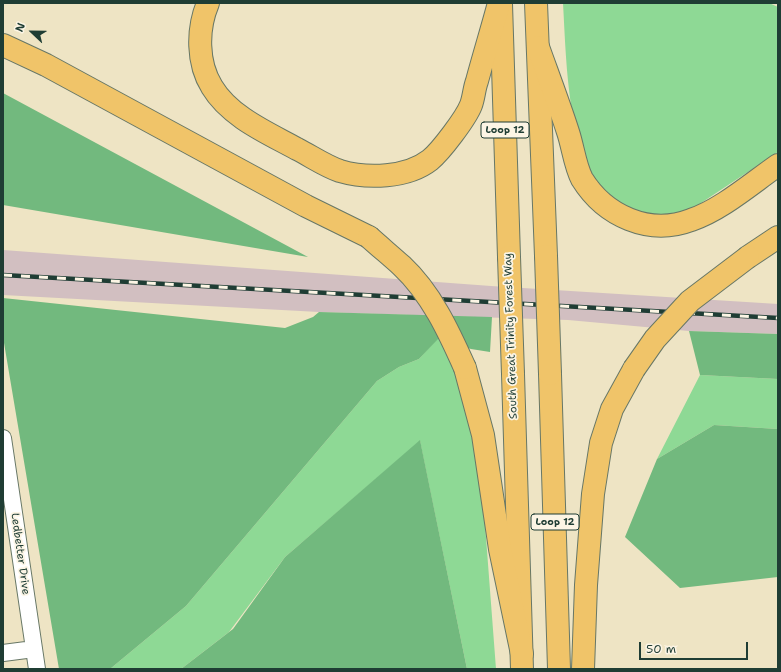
<!DOCTYPE html>
<html>
<head>
<meta charset="utf-8">
<style>
  body { margin:0 }
  #map { position:relative; width:781px; height:672px; overflow:hidden; background:#eee4c4; font-family:"Shantell Sans",sans-serif }
  canvas { display:block }
  .frame { position:absolute; inset:0; border:4px solid #1f3d34; pointer-events:none }
  .north { position:absolute; left:12px; top:12px; width:40px; height:40px; -webkit-text-stroke:3px #fcf5e5; paint-order:stroke; rotate:292deg; font-size:11px; font-weight:700; line-height:16px; text-align:center; color:#1f3d34 }
  .north::after { content:''; display:block; margin:auto; width:14px; height:18px; background:#1f3d34; clip-path:polygon(50% 0,100% 100%,50% 72%,0 100%) }
  .scale { position:absolute; left:639px; top:642px; width:109px; height:18px; box-sizing:border-box; border:2px solid #1f3d34; border-top:0; padding-left:5px; font-size:12px; line-height:14px; white-space:nowrap; color:#1f3d34; -webkit-text-stroke:3px #fcf5e5; paint-order:stroke }
</style>
</head>
<body>
<div id="map">
<canvas width="781" height="672"></canvas>
<div class="frame"></div>
<div class="north">N</div>
<div class="scale">50 m</div>
</div>
<script>
const ctx = document.querySelector('canvas').getContext('2d');
ctx.lineJoin = 'round';
function paint(path, color) {
  ctx.fillStyle = color;
  ctx.fill(path, 'evenodd');
}
function trace(path, color, width, dash) {
  ctx.strokeStyle = color;
  ctx.lineWidth = width;
  ctx.lineCap = dash ? 'butt' : 'round';
  ctx.setLineDash(dash || []);
  ctx.stroke(path);
}
function write(font, color, halo, rows, align = 'center') {
  ctx.font = font + ' "Shantell Sans",sans-serif';
  ctx.lineWidth = 3.5;
  ctx.setLineDash([]);
  ctx.textBaseline = 'middle';
  ctx.strokeStyle = halo;
  ctx.fillStyle = color;
  for (const [text, x, y, turn = 0] of rows) {
    ctx.save();
    ctx.translate(x, y);
    ctx.rotate((+turn || 0) * Math.PI / 180);
    ctx.textAlign = isNaN(turn) ? turn : align;
    if (halo) ctx.strokeText(text, 0, 0);
    ctx.fillText(text, 0, 0);
    ctx.restore();
  }
}
paint(new Path2D(`
  M3,250L491,286L778,304V334L689,331L568,320L319,312L3,295Z`), '#d2bfc1');
paint(new Path2D(`
  M563,3H769L778,7V152L695,207C673,216 653,217 631,208C615,202 601,190 592,175C567,130 566,55 563,3Z
  M437,339H441L450,352L467,415L482,485L496,669H467L420,441L285,557L229,632L181,669H110L186,606L377,381L399,367L419,359Z
  M700,375L778,379V429L714,425L657,459Z`), '#8ed995');
paint(new Path2D(`
  M3,93L308,257L3,205Z
  M3,298L285,328L313,317L319,312L492,317L490,352L471,349L438,339L419,359L399,367L377,381L186,606L110,669H59L3,337Z
  M689,331L778,334V379L700,375Z
  M714,425L778,429V577L680,588L625,537L657,459Z
  M420,440L467,669H181L233,629L285,557Z`), '#72b97e');
const street = new Path2D(`
  M3,438L37,669
  M3,653L34,649`);
const primary = new Path2D(`
  M536,3L546,256
  M501,4L509,257
  M513,374L522,669
  M550,374L559,669`);
const highway = new Path2D(`
  M208,3C197,29 197,63 212,87C230,117 268,133 297,149C311,156 325,166 340,171C367,179 407,178 430,160C441,151 466,118 471,105C474,97 474,89 477,81C484,55 492,29 499,3
  M3,45L46,65L306,206L369,237
  M538,47C548,75 559,104 568,132C573,147 575,166 582,179C605,216 649,236 691,220C721,210 752,183 778,165
  M748,257L778,237
  M465,368L483,435L500,549L522,654
  M583,669L586,585L593,494L601,443L612,409L634,369`);
trace(street, '#677766', 18);
trace(primary, '#677766', 24);
trace(highway, '#677766', 24);
trace(street, '#fff', 16);
trace(primary, '#f0c469', 22);
trace(highway, '#f0c469', 22);
const rail = new Path2D(`
  M3,275L778,318`);
trace(rail, '#1f3d34', 4.5);
trace(rail, '#fcf5e5', 3, [9]);
const primaryBridge = new Path2D(`
  M546,256L550,374
  M509,257L513,374`);
const highwayBridge = new Path2D(`
  M369,237C380,247 391,256 402,266C431,293 449,332 465,368
  M634,369L655,339L690,301L748,257`);
trace(primaryBridge, '#677766', 24, []);
trace(highwayBridge, '#677766', 24, []);
trace(primaryBridge, '#f0c469', 22);
trace(highwayBridge, '#f0c469', 22);
for (const [x, y, w] of [
  [505,130,48],
  [555,522,48]
]) {
  const box = new Path2D();
  box.roundRect(x - w / 2, y - 8, w, 16, 3);
  ctx.fillStyle = '#fcf5e5';
  ctx.fill(box);
  trace(box, '#1f3d34', 1);
}
write('bold 10px', '#1f3d34', null, [
  ["Loop 12",505,130],
  ["Loop 12",555,522]
]);
write('11px', '#1f3d34', '#fcf5e5', [
  ["South Great Trinity Forest Way",511,336,-92],
  ["Ledbetter Drive",20,554,82]
]);
</script>
</body>
</html>
